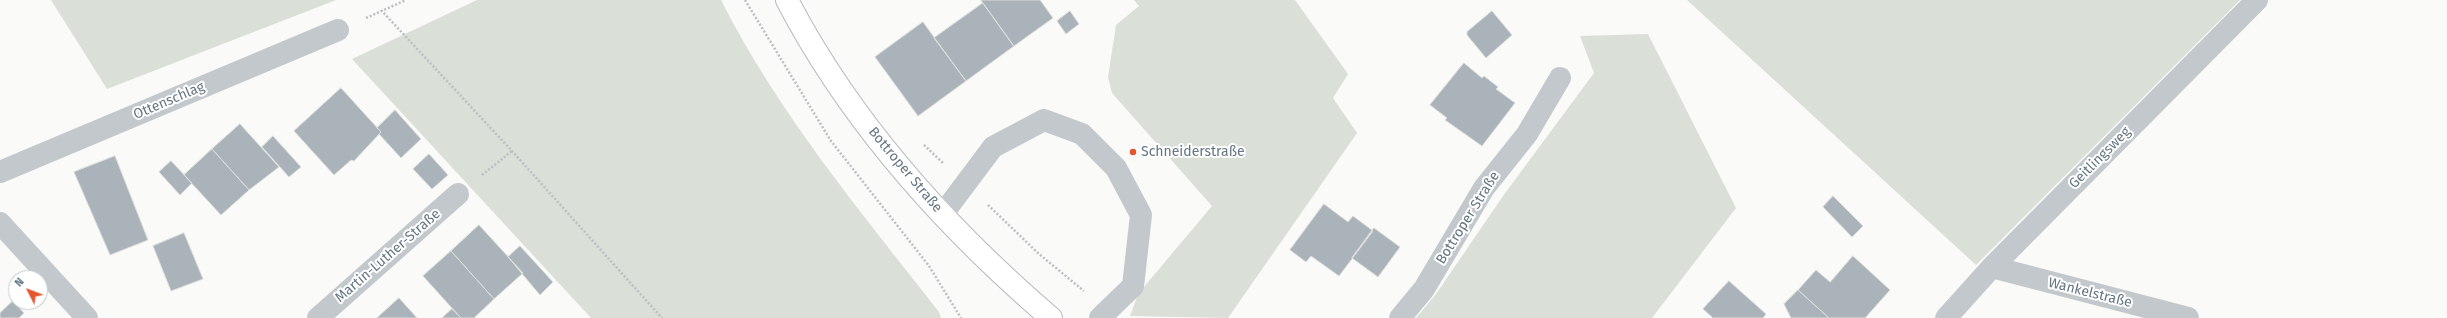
<!DOCTYPE html>
<html>
<head>
<meta charset="utf-8">
<style>
  body { margin:0 }
  #map { position:relative; width:2447px; height:318px; overflow:hidden; background:#fafaf8; font-family:"Fira Sans",sans-serif }
  canvas { display:block }
  .north { position:absolute; left:8px; top:270px; width:40px; height:40px; box-sizing:border-box; background:#fff; border:1px solid #c1c8cd; border-radius:50%; rotate:312deg; font-size:11px; font-weight:700; line-height:16px; text-align:center; color:#657683 }
  .north::after { content:''; display:block; margin:auto; width:14px; height:18px; background:#e4572e; clip-path:polygon(50% 0,100% 100%,50% 72%,0 100%) }
</style>
</head>
<body>
<div id="map">
<canvas width="2447" height="318"></canvas>
<div class="north">N</div>
</div>
<script>
const ctx = document.querySelector('canvas').getContext('2d');
ctx.lineJoin = 'round';
function paint(path, color) {
  ctx.fillStyle = color;
  ctx.fill(path, 'evenodd');
}
function trace(path, color, width, dash) {
  ctx.strokeStyle = color;
  ctx.lineWidth = width;
  ctx.lineCap = dash ? 'butt' : 'round';
  ctx.setLineDash(dash || []);
  ctx.stroke(path);
}
function write(font, color, halo, rows, align = 'center') {
  ctx.font = font + ' "Fira Sans",sans-serif';
  ctx.lineWidth = 4;
  ctx.setLineDash([]);
  ctx.textBaseline = 'middle';
  ctx.strokeStyle = halo;
  ctx.fillStyle = color;
  for (const [text, x, y, turn = 0] of rows) {
    ctx.save();
    ctx.translate(x, y);
    ctx.rotate((+turn || 0) * Math.PI / 180);
    ctx.textAlign = isNaN(turn) ? turn : align;
    if (halo) ctx.strokeText(text, 0, 0);
    ctx.fillText(text, 0, 0);
    ctx.restore();
  }
}
paint(new Path2D(`
  M51,0H336L107,89Z
  M477,0H721C778,113 861,212 939,312L941,318H591L352,59Z
  M1134,0H1295L1348,74L1333,98L1357,133L1228,318L1130,316L1138,294L1212,206L1112,93L1108,77L1116,25L1139,6Z
  M1687,0H2240L1976,265Z
  M1648,34L1736,208L1652,318H1416L1436,294L1503,196L1594,73L1580,36Z`), '#dadfd7');
const building = new Path2D(`
  M981,0H1040L1053,18L1014,46Z
  M983,3L1014,46L966,81L934,38Z
  M1070,11L1079,24L1066,34L1057,21Z
  M1492,11L1512,35L1486,58L1467,35V32Z
  M923,22L966,81L918,116L875,57Z
  M1464,63L1482,78L1484,76L1498,87L1496,89L1515,103L1482,146L1445,120L1447,118L1430,105Z
  M341,88L381,132L354,161L351,160L334,175L294,131Z
  M395,110L421,139L401,158L379,134L381,132L377,128Z
  M240,124L279,167L249,190L212,149Z
  M273,136L301,167L289,177L262,147Z
  M212,149L249,190L221,215L184,175Z
  M429,154L448,175L432,189L413,169Z
  M115,156L148,240L110,255L74,172Z
  M171,161L192,183L180,195L159,172Z
  M1833,196L1863,226L1852,237L1823,207Z
  M1324,204L1348,222L1353,216L1373,231L1339,276L1311,256L1306,262L1290,250Z
  M479,225L523,273L494,299L451,251Z
  M1374,228L1400,247L1378,277L1352,258Z
  M184,233L203,279L171,291L153,246Z
  M520,246L553,282L540,295L508,257Z
  M451,251L494,299L474,318H461L423,276Z
  M1853,256L1890,290L1865,318H1829L1798,290L1816,270L1830,282Z
  M1729,281L1766,314L1763,318H1713L1703,309Z
  M1798,290L1829,318H1791L1784,304Z
  M399,298L417,318H377Z
  M13,301L24,313L19,318H0V313Z
  M452,309L461,318H442Z`);
paint(building, '#aab3b9');
trace(building, '#dcdcda', 1);
const major = new Path2D(`
  M787,0C851,123 946,228 1051,318`);
trace(major, '#b5babe', 24);
trace(new Path2D(`
  M745,0L831,141L929,266L961,318
  M381,10L512,151L662,318
  M366,18L406,0
  M924,145L944,164
  M482,175L512,151
  M988,205L1039,254L1084,291`), '#bbbfc2', 2.5, [2, 2]);
trace(new Path2D(`
  M0,172L338,30
  M942,215L993,147L1044,120L1082,134L1116,168L1141,215L1133,286L1100,318
  M0,223L87,318
  M1992,267L2188,318
  M318,318L458,194
  M1400,318L1424,289L1484,188L1527,134L1560,78
  M1946,318L1992,267L2257,0`), '#c3c8cc', 22);
trace(major, '#fff', 22);
for (const [x, y, r, color] of [
  [1133,152,4,"#e4572e"]
]) {
  const dot = new Path2D();
  dot.arc(x, y, r, 0, 2 * Math.PI);
  ctx.fillStyle = color;
  ctx.fill(dot);
  trace(dot, '#fff', 1.5);
}
write('14px', '#657683', '#fff', [
  ["Ottenschlag",169,101,-23],
  ["Geitlingsweg",2100,158,-45],
  ["Bottroper Straße",905,170,50],
  ["Bottroper Straße",1468,218,-58],
  ["Martin-Luther-Straße",388,256,-41],
  ["Wankelstraße",2090,293,14]
]);
write('14px', '#657683', '#fff', [
  ["Schneiderstraße",1141,152]
], 'left');
</script>
</body>
</html>
